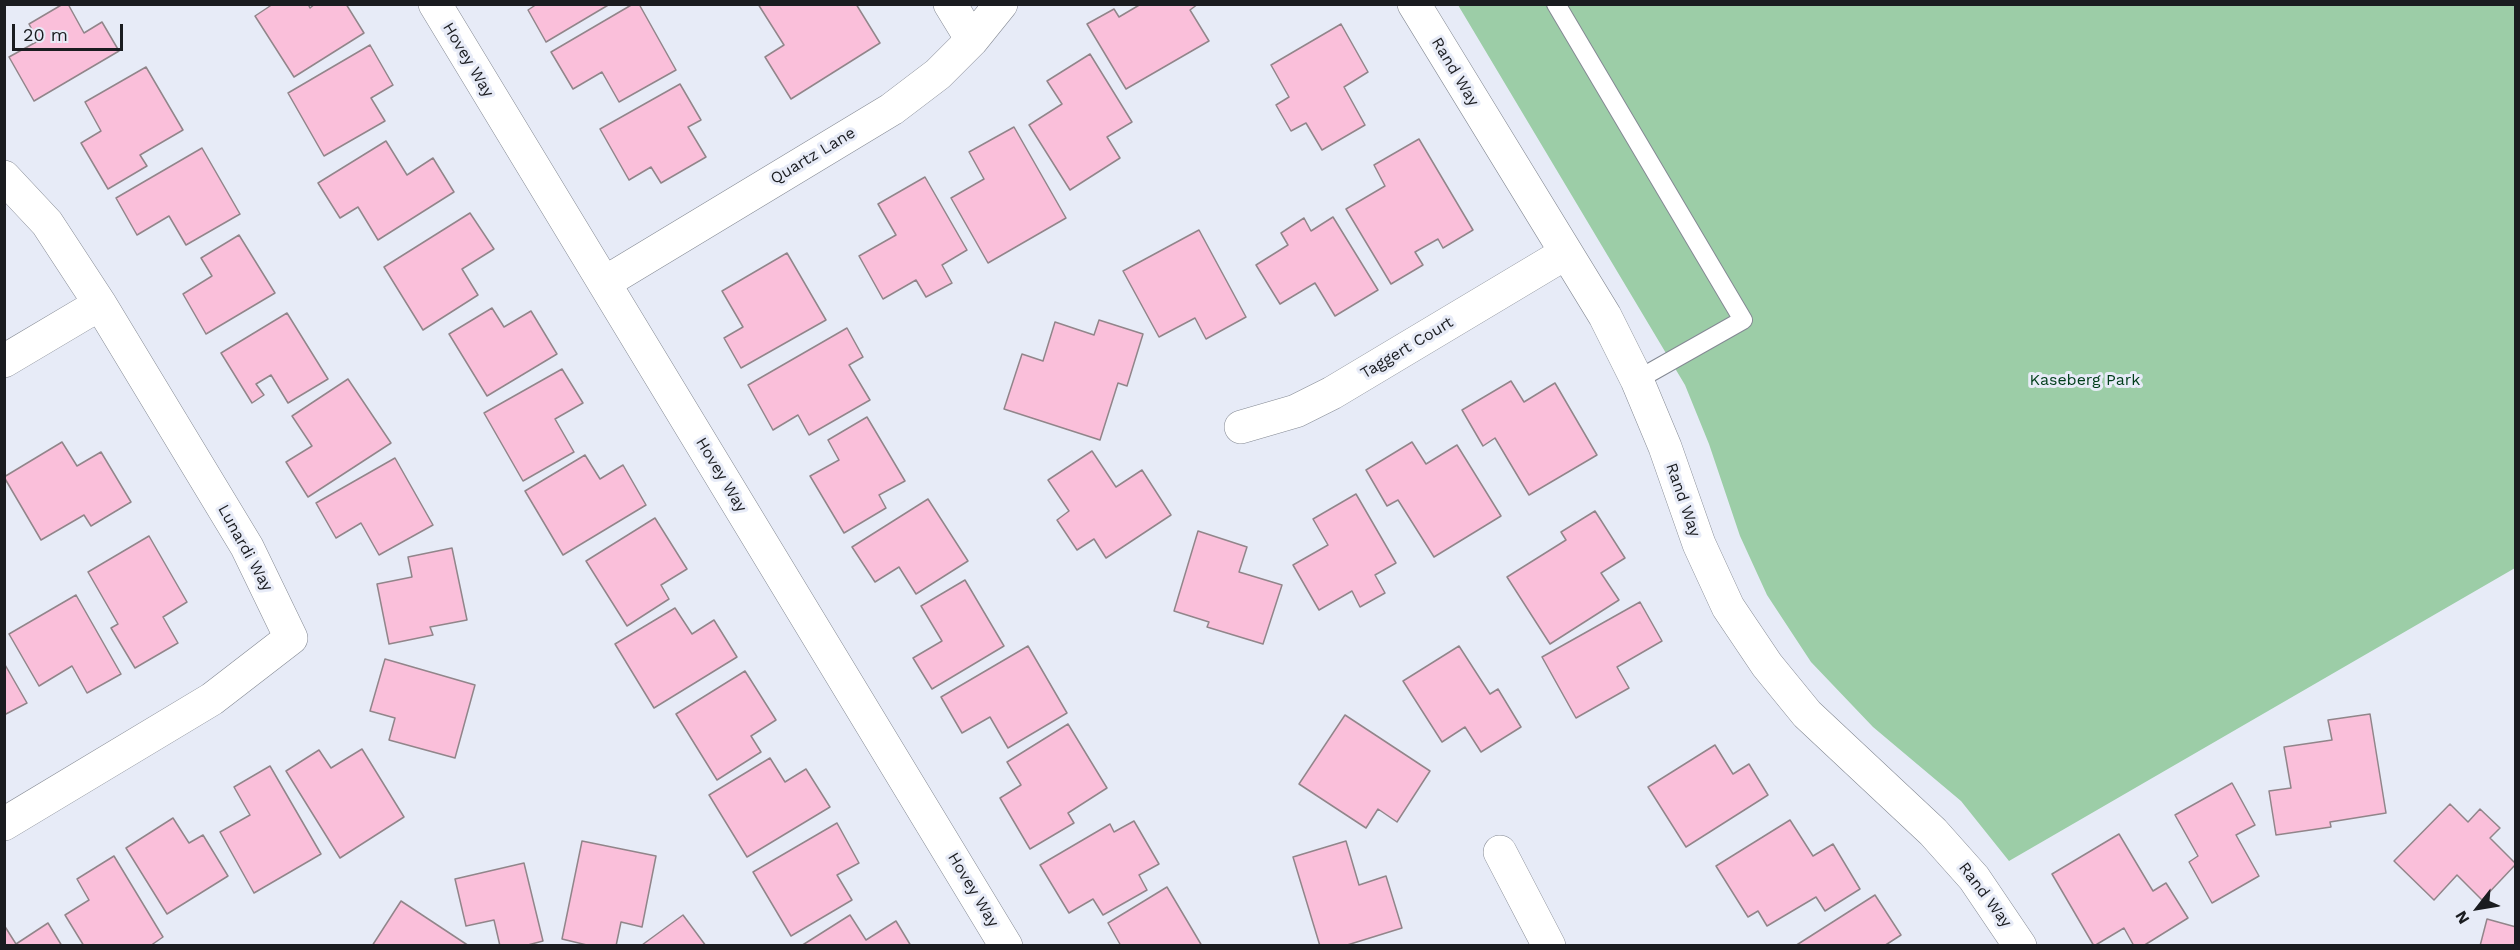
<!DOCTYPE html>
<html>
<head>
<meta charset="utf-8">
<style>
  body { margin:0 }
  #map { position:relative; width:2520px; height:950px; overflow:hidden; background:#e7ebf7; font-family:"Work Sans",sans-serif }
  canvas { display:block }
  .frame { position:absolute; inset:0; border:6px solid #1a1c20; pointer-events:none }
  .north { position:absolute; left:2448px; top:878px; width:60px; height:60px; -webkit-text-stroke:4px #e7ebf7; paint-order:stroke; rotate:239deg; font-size:16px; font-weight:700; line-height:24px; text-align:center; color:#1a1c20 }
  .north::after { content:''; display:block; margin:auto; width:21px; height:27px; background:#1a1c20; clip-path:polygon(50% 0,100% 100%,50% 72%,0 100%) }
  .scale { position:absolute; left:12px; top:24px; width:111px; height:27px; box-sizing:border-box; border:3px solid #1a1c20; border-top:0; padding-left:8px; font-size:18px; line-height:21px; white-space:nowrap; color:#1a1c20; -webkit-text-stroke:4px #e7ebf7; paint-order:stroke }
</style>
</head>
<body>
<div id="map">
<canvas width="2520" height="950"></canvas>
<div class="frame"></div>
<div class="north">N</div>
<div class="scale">20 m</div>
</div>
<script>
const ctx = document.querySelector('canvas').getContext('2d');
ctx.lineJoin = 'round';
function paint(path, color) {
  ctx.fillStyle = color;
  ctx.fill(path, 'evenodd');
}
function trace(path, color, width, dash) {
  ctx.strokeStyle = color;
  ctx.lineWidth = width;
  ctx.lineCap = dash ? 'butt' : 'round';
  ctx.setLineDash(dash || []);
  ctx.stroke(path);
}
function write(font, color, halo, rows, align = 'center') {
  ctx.font = font + ' "Work Sans",sans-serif';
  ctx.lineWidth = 6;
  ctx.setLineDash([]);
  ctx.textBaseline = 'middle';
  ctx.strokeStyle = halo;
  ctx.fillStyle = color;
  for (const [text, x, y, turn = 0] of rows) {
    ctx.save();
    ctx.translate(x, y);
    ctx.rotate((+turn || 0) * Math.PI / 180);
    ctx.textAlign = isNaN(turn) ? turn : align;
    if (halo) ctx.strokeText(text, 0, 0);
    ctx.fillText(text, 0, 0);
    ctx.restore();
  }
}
paint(new Path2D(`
  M1458,5H2515V568L2009,861L1961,801L1873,727L1811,662L1767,595L1740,536L1709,444L1685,385Z`), '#9ccda7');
const building = new Path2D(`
  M63,4H68L84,33L102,22L119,51L34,101L9,57L38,41L29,24Z
  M273,4H308L310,8L315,4H346L364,33L294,77L255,16Z
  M537,4H610L546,42L528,10Z
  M633,4H639L676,70L619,102L602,72L573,89L551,52Z
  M758,4H856L880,43L791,99L765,57L784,45Z
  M1141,4H1198L1190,10L1209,41L1126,89L1087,24L1114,9L1119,17Z
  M1341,24L1368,72L1344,87L1365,125L1322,150L1306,123L1291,131L1276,105L1289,97L1271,65Z
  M370,45L393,85L371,98L385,121L324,156L288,93Z
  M1090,54L1132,122L1107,137L1120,158L1070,190L1029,125L1062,104L1047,81Z
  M146,67L183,130L140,155L147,166L108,189L81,143L101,131L85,102Z
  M680,84L701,120L688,127L706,157L661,183L651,167L629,180L600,129Z
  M1014,127L1066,218L988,263L951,198L984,179L969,152Z
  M1419,139L1473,230L1443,248L1438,239L1415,252L1423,265L1391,284L1346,209L1385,186L1374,165Z
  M386,141L407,175L433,158L454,192L378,240L358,207L340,218L318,183Z
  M202,148L240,214L186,245L169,216L137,235L116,198Z
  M925,177L967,250L942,265L952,283L926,297L916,280L883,299L859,256L896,235L878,204Z
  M470,213L494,249L462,269L478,295L423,330L384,267Z
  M1333,217L1378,290L1335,316L1315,283L1280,304L1256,265L1288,245L1281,233L1304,218L1311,231Z
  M1199,230L1246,317L1206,339L1195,318L1159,337L1123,271Z
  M239,235L275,293L206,334L183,294L212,276L201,258Z
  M787,253L826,320L741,368L724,338L743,327L722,291Z
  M492,308L504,327L531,311L557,354L487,396L449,334Z
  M287,313L328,379L288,403L271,375L256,384L264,395L252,403L221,353Z
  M1099,320L1143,334L1127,386L1118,383L1100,440L1004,409L1022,354L1043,361L1055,322L1094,335Z
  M847,328L863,357L849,365L870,400L809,435L798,415L773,430L748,385Z
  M562,369L583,403L555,419L574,452L523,481L484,413Z
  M348,379L391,443L308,497L286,462L312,446L292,416Z
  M1511,381L1524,402L1555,383L1597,455L1529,495L1495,438L1483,446L1462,410Z
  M867,417L905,481L879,495L886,508L844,533L810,476L839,460L828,440Z
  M62,442L77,466L101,452L131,502L91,526L84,515L41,540L4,477Z
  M1412,442L1426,464L1457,445L1501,516L1434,557L1398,500L1387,506L1366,470Z
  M1092,451L1116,487L1142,470L1171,515L1106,558L1094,539L1077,550L1057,520L1069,511L1048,480Z
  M585,455L600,479L623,465L646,505L563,555L525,491Z
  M395,458L433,525L379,555L361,523L336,538L316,503Z
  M1356,494L1396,563L1375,575L1385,593L1360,607L1352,591L1319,610L1293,565L1328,545L1313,519Z
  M928,499L968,561L916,594L899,567L875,582L852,547Z
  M1595,511L1625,558L1601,573L1619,600L1550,644L1507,577L1566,540L1561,532Z
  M655,518L687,569L661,585L669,599L627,626L586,561Z
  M1198,531L1247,547L1239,572L1282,585L1263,644L1207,627L1209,622L1174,611Z
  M149,536L187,602L163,617L178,643L135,668L111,628L118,624L88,572Z
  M452,548L467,620L430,627L433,635L389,644L377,584L412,577L408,557Z
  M965,580L1004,646L932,689L913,658L942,641L921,606Z
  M76,595L121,674L87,693L72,666L39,686L9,634Z
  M1640,602L1662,641L1617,667L1629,688L1576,718L1542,657Z
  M675,608L692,634L714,620L737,657L654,708L615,644Z
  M1028,646L1067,713L1008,748L990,717L962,733L941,697Z
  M1459,646L1490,694L1498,689L1521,727L1481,752L1465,727L1442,742L1403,681Z
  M385,659L475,685L455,758L389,740L395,718L370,711Z
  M4,663L27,703L4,715Z
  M745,671L776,720L751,736L761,752L717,780L676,714Z
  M2370,714L2386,813L2330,822L2331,827L2276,835L2269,791L2291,788L2284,747L2332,740L2328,720Z
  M1345,715L1430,771L1397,822L1378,809L1366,828L1299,784Z
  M1068,724L1107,788L1068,813L1074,823L1030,849L1000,798L1021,785L1007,762Z
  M1715,745L1733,774L1749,764L1768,795L1686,847L1648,787Z
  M362,749L404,817L340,858L286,771L319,750L331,768Z
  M770,758L785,782L806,769L830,807L747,857L709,795Z
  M270,766L321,854L254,893L220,832L250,815L234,787Z
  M2232,783L2255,825L2236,835L2259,876L2212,903L2189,862L2198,856L2175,815Z
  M2450,804L2468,822L2480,809L2500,828L2490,838L2516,864L2482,900L2457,875L2434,900L2394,861Z
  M173,818L189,843L203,835L228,876L167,914L126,848Z
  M1790,820L1813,856L1833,844L1860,889L1825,911L1816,897L1767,926L1758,911L1748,917L1716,866Z
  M1134,821L1159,864L1139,875L1147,890L1103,915L1093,899L1069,913L1040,865L1110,824L1114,832Z
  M837,823L859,863L837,875L852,900L791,936L753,872Z
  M2119,834L2153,891L2166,883L2188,918L2143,946H2134L2124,928L2094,946L2052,874Z
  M582,841L656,856L642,927L621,922L616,946H591L562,939Z
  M1346,841L1359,885L1386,876L1402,928L1344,946H1320L1293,857Z
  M114,856L163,937L150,946H84L65,915L89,900L77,879Z
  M524,863L543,941L524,946H500L494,920L466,926L455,879Z
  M1167,887L1202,946H1121L1108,923Z
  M1875,895L1901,935L1884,946H1795Z
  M401,901L469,946H372Z
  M683,915L706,946H642V945Z
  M850,915L866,940L896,921L911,946H801Z
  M2487,919L2516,927V946H2480Z
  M48,923L62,946H4V925L16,944Z`);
paint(building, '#fabfda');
trace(building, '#91858a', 1.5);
const lane = new Path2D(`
  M1556,4L1743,320L1637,380`);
const street = new Path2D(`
  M435,4L1006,946
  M950,4L972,40
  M1414,4L1605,316L1637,380L1665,447L1699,544L1728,607L1767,665L1807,714L1933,832L1974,878L2020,946
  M4,177L47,223L100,304L247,547L291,638L212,699L4,824
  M604,283L892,109L938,74L972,40L1001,4
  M4,361L100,304
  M1241,427L1296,411L1332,393L1566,253
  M1500,852L1549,946`);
trace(lane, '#848993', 20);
trace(street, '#848993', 34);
trace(lane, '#fff', 18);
trace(street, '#fff', 33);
write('16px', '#1a1c20', '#e7ebf7', [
  ["Hovey Way",468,60,59],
  ["Rand Way",1455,72,59],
  ["Quartz Lane",813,156,-31],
  ["Taggert Court",1407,348,-31],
  ["Hovey Way",721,475,59],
  ["Rand Way",1683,500,71],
  ["Lunardi Way",245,548,61],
  ["Hovey Way",973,890,59],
  ["Rand Way",1985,895,53]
]);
write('16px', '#003d1a', '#e7ebf7', [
  ["Kaseberg Park",2085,380]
]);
</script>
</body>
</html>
